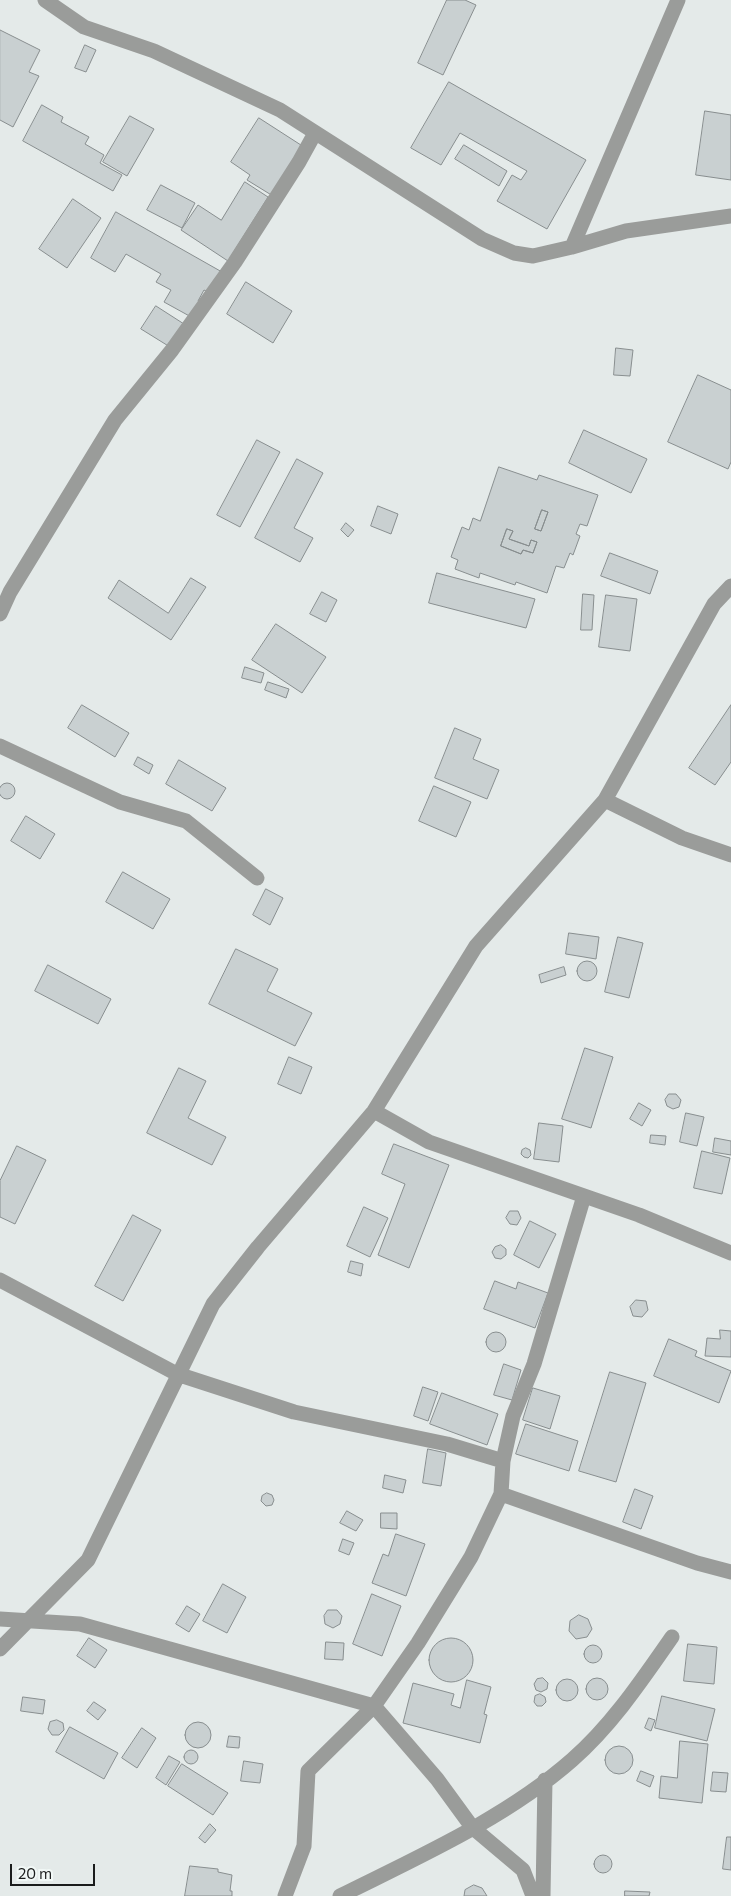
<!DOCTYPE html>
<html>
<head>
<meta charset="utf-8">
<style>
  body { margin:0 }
  #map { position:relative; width:731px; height:1896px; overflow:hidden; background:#e4eae9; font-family:Commissioner,sans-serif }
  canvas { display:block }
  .scale { position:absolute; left:10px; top:1864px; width:85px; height:22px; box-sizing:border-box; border:2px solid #1a1c1c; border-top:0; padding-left:6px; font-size:15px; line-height:18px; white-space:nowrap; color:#1a1c1c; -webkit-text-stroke:4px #f1f8f6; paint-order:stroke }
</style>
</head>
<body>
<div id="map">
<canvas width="731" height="1896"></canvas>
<div class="scale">20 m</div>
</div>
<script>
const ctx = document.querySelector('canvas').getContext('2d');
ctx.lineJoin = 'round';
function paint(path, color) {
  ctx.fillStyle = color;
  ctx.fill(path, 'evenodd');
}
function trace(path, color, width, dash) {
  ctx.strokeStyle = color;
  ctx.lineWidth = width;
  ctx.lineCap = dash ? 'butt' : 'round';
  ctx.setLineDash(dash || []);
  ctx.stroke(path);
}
const building = new Path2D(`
  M447,0H465L476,5L443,75L418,63Z
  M0,30L40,50L29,72L39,76L13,127L0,120Z
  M85,45L96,50L86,72L75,68Z
  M449,82L586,160L547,229L497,201L512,175L521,180L527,171L460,133L441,165L411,148Z
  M42,105L63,117L61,122L89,137L85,144L104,155L100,163L122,175L113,191L23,141Z
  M705,111L731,115V180L696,175Z
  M130,116L154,129L127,176L103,162Z
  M259,118L304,147L273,196L247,180L250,175L231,162Z
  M464,145L507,171L499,186L455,159Z
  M245,182L268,197L228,261L181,230L198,205L221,220Z
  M161,185L195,203L182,228L147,210Z
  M73,199L101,218L67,268L39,249Z
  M116,212L222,272L210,293L204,290L198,301L201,302L193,318L164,302L171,290L156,282L161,274L126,254L115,272L91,258Z
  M246,282L292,311L273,343L227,314Z
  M156,306L184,324L170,347L141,329Z
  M616,348L633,350L630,376L614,375Z
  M698,375L731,390V462L728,469L668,442Z
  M584,430L647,459L631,493L569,463Z
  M257,440L280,452L240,527L217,515Z
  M297,459L323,473L294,528L313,538L300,562L255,538Z
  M499,467L537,480L539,475L598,495L587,526L580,524L576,534L580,536L573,555L570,553L564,568L556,566L547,593L516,582L515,585L480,573L479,578L455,569L458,560L451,557L462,527L469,530L473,518L480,521ZM542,510L548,512L541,531L535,529ZM507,529L513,531L509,539L529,546L531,540L537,542L533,553L523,550L521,554L501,546Z
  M378,506L398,514L391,534L371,526Z
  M542,510L548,512L541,531L535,529Z
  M346,523L354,530L348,537L341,530Z
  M507,529L513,531L509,539L529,546L531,540L537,542L533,553L523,550L521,554L501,546Z
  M610,553L658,571L650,594L601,576Z
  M437,573L535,599L526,628L429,603Z
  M191,578L206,587L171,640L108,598L119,580L168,613Z
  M322,592L337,600L326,622L310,614Z
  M583,594L594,595L592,630H581Z
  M606,595L637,599L630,651L599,647Z
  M276,624L326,657L302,693L252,660Z
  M245,667L264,673L261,683L242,678Z
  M268,682L289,689L286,698L265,690Z
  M82,705L129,733L115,757L68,728Z
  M731,705V762L715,785L689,768Z
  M455,728L481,739L473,759L499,770L487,799L435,778Z
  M138,757L153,765L149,774L134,765Z
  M179,760L226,788L212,811L166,784Z
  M-1 791a8 8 0 1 1 16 0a8 8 0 1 1-16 0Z
  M434,786L471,802L456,837L419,821Z
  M26,816L55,834L40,859L11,841Z
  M123,872L170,899L153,929L106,902Z
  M266,889L283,898L270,925L253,915Z
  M569,933L599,937L596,959L566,954Z
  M618,937L643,943L629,998L605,992Z
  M236,949L278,969L267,991L312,1013L295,1046L209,1004Z
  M577 971a10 10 0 1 1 20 0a10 10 0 1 1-20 0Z
  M48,965L111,999L98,1024L35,991Z
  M564,967L566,975L541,983L539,975Z
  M585,1048L613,1057L591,1128L562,1119Z
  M289,1057L312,1067L301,1094L278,1084Z
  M179,1068L206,1081L188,1118L226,1137L212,1165L147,1133Z
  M669,1094H676L681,1100L679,1107L673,1109L667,1106L665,1100Z
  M639,1103L651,1110L642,1126L630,1119Z
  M686,1113L704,1117L697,1146L680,1142Z
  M539,1123L563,1126L559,1162L534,1159Z
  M651,1135L666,1136L665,1145L650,1143Z
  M715,1138L731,1141V1155L713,1152Z
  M394,1144L449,1165L409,1268L378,1255L405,1184L382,1174Z
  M17,1146L46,1160L15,1224L0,1217V1181Z
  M526,1148L530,1150L531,1155L528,1158L524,1157L521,1154L522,1150Z
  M702,1151L730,1158L722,1194L694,1188Z
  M364,1207L388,1218L370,1257L347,1246Z
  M510,1211H518L521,1218L517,1225L510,1224L506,1218Z
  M133,1215L161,1230L123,1301L95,1286Z
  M530,1221L556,1234L539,1268L514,1255Z
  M501,1245L506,1249V1255L501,1259L495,1258L492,1252L495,1247Z
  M351,1261L363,1264L361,1276L348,1272Z
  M495,1281L516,1289L518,1282L548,1293L535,1328L484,1309Z
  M636,1300L646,1301L648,1310L642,1317L633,1316L630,1307Z
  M720,1330L731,1331V1357L705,1356L707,1338L720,1339Z
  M486 1342a10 10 0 1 1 20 0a10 10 0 1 1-20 0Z
  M669,1339L697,1351L695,1356L731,1371L719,1403L654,1376Z
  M504,1364L521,1370L512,1400L494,1395Z
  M610,1372L646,1383L616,1482L579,1471Z
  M423,1387L438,1392L428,1421L414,1416Z
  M533,1388L560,1396L550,1429L523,1420Z
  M442,1393L498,1414L487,1445L430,1424Z
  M526,1424L578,1441L569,1471L516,1454Z
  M428,1449L446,1453L441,1486L423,1483Z
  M385,1475L406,1480L403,1493L383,1488Z
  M635,1489L653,1496L641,1529L623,1522Z
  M267,1493L272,1495L274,1500L272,1505L266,1506L261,1501L262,1496Z
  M347,1511L363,1520L356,1531L340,1523Z
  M381,1513H397V1529L381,1528Z
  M396,1534L425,1544L406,1596L372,1583L383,1554L388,1556Z
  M343,1539L354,1543L349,1555L339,1551Z
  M223,1584L246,1597L227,1633L203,1621Z
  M372,1594L401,1606L382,1656L353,1644Z
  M187,1606L200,1614L189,1632L176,1624Z
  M328,1610H337L342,1616L340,1624L333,1628L325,1624L324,1616Z
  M579,1615L588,1619L592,1629L587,1637L576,1639L569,1631L570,1621Z
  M89,1638L107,1650L95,1668L77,1656Z
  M429 1660a22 22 0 1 1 44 0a22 22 0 1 1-44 0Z
  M326,1642L344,1643L343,1660L325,1659Z
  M688,1644L717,1647L714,1684L684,1681Z
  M584 1654a9 9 0 1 1 18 0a9 9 0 1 1-18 0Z
  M543,1678L548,1683L547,1689L541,1692L536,1690L534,1684L537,1679Z
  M586 1689a11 11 0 1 1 22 0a11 11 0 1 1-22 0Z
  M556 1690a11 11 0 1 1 22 0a11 11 0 1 1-22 0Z
  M467,1680L491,1687L484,1714L487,1715L480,1743L403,1723L413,1683L454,1694L451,1705L460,1708Z
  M540,1694L545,1697L546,1702L542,1706H537L534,1702L535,1696Z
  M662,1696L715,1709L707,1741L655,1728Z
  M23,1697L45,1700L43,1714L21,1711Z
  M94,1702L106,1710L98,1720L87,1711Z
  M649,1718L655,1720L651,1731L645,1728Z
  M57,1720L63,1723L64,1730L59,1735H52L48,1729L50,1722Z
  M185 1735a13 13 0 1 1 26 0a13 13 0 1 1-26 0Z
  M70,1727L118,1753L104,1779L56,1752Z
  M142,1728L156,1738L137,1768L122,1758Z
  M229,1736L240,1737L239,1748L227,1747Z
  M680,1741L708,1744L702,1803L659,1798L661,1776L677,1778Z
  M605 1760a14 14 0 1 1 28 0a14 14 0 1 1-28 0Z
  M184 1757a7 7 0 1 1 14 0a7 7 0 1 1-14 0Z
  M169,1756L180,1762L166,1785L156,1778Z
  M244,1761L263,1764L260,1783L241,1781Z
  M182,1764L228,1793L213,1815L168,1786Z
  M641,1771L654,1776L650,1787L637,1781Z
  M713,1772L728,1773L726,1792L711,1791Z
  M210,1824L216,1830L205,1843L199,1838Z
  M727,1837H731V1870L723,1869Z
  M594 1864a9 9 0 1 1 18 0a9 9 0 1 1-18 0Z
  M190,1866L218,1869V1872L232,1875L230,1891H232V1896H185Z
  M474,1885L482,1888L487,1896H464L465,1890Z
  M625,1891L650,1892L649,1896H625Z`);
paint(building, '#c9d0d1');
trace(building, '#888e8f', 1);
trace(new Path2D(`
  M45,0L84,27L154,51L280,110L482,239L514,253L533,256L572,247L626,231L731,216
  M572,247L678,0
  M0,614L10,592L115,420L172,350L235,262L299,162L315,133
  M0,746L120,802L186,821L257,878
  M605,800L682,838L731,855
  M374,1111L429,1142L639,1215L731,1253
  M0,1280L177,1374L294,1412L447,1444L503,1461
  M501,1494L697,1563L731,1572
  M0,1619L80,1624L374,1706L437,1779L472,1827L523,1870L533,1896
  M0,1649L88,1560L213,1304L258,1247L374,1111L476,946L605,800L714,604L731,586
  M285,1896L304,1846L308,1771L374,1706L418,1643L471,1557L501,1494L503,1461L513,1416L534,1364L584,1196
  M340,1896C418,1857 506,1818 572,1760C612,1725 642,1680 672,1637
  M543,1896L545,1780`), '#9a9c9a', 15);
</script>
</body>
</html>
